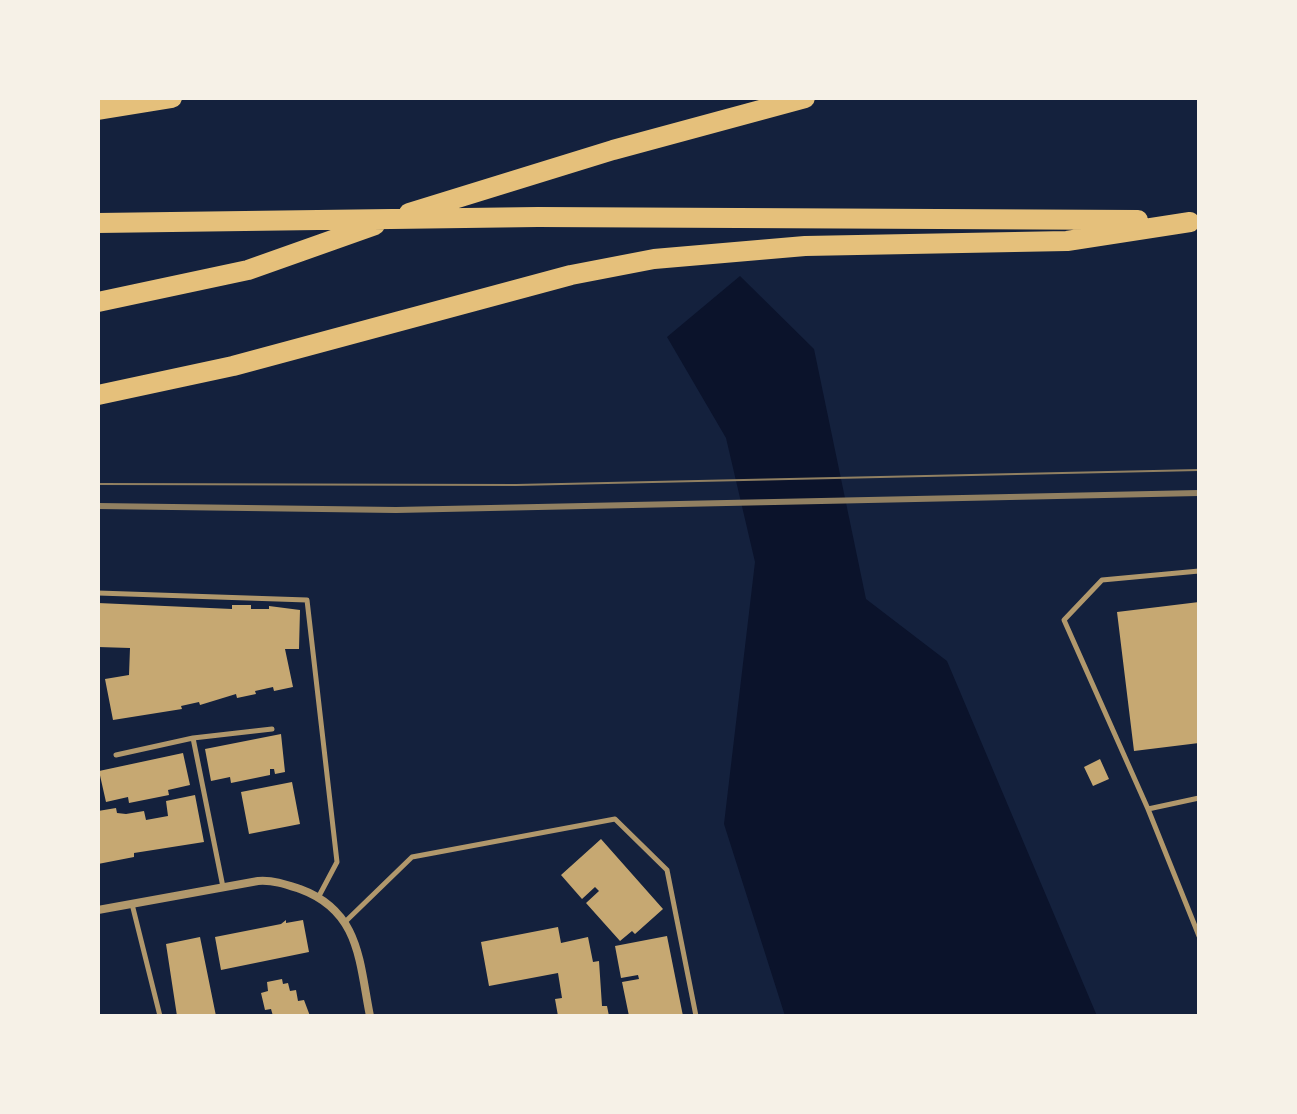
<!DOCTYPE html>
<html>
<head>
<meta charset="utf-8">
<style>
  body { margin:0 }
  #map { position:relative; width:1297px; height:1114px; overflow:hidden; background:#14213d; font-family:"Noto Sans",sans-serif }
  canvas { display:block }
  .frame { position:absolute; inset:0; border:100px solid #f6f1e7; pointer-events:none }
</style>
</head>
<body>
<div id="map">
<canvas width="1297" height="1114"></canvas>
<div class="frame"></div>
</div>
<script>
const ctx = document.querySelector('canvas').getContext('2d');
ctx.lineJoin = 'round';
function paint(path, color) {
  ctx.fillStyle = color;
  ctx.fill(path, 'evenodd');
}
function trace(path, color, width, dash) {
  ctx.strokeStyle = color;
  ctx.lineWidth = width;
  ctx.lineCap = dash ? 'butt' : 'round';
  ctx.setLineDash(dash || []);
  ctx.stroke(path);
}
paint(new Path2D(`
  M740,276L814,349L866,599L947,661L1097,1016H785L724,824L755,562L726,438L667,337Z`), '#0b132b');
paint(new Path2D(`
  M1199,602V743L1134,751L1117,612Z
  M98,603L232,609V605H251V609H269V606L300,610L299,649H285L293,687L274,691L273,687L255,691L256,694L237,698L236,694L200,705L199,702L181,706L182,709L113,720L105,679L129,675L130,648L98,647Z
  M281,734L285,772L275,774L274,769H270V775L231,783L230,777L211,781L205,749Z
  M183,753L190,785L168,790L169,795L129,803L128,797L106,802L99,771Z
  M1100,759L1109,779L1093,786L1084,767Z
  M292,782L300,824L249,834L241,792Z
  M195,795L204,842L134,853V857L98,864V811L116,808L117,813L126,814L144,811L146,820L168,816L166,801Z
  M601,839L663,909L635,934L632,931L620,941L586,903L599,891L595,887L582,899L561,875Z
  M286,920V923L303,920L309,952L221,970L215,937L281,924Z
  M558,927L561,943L588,937L593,962L599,961L602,1006H607L609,1016H558L555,999L562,998L558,973L489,986L481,942Z
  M667,936L683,1016H629L622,982L639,979L638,975L621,978L615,946Z
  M200,937L216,1016H177L166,944Z
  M282,979L283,984L288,983L290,991L296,990L298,1001L304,1000L310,1016H273L271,1009L265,1010L261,993L268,991L267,982Z`), '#c6a872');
trace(new Path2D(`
  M98,593L307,600L337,862L319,896
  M116,755L193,738
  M1199,798L1148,809L1199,936
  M1148,809L1064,620L1102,580L1199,571
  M223,887L193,738L272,729
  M132,904L160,1016
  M345,922L412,857L615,819L667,870L696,1016`), '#b1986c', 5);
trace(new Path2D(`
  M98,910L258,881C274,880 285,884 300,889C360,911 359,961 370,1016`), '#b1986c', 8);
trace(new Path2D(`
  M98,110L172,98
  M409,213L613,150L805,98
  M98,223L538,217L1138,220
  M98,302L248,270L375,225
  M98,395L233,366L571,275L654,259L805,246L1067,241L1190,222`), '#e5c07b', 20);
trace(new Path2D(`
  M98,484L516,485L1199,470`), '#918062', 2);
trace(new Path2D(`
  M98,506L396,510L1199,493`), '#918062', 6);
</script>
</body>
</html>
